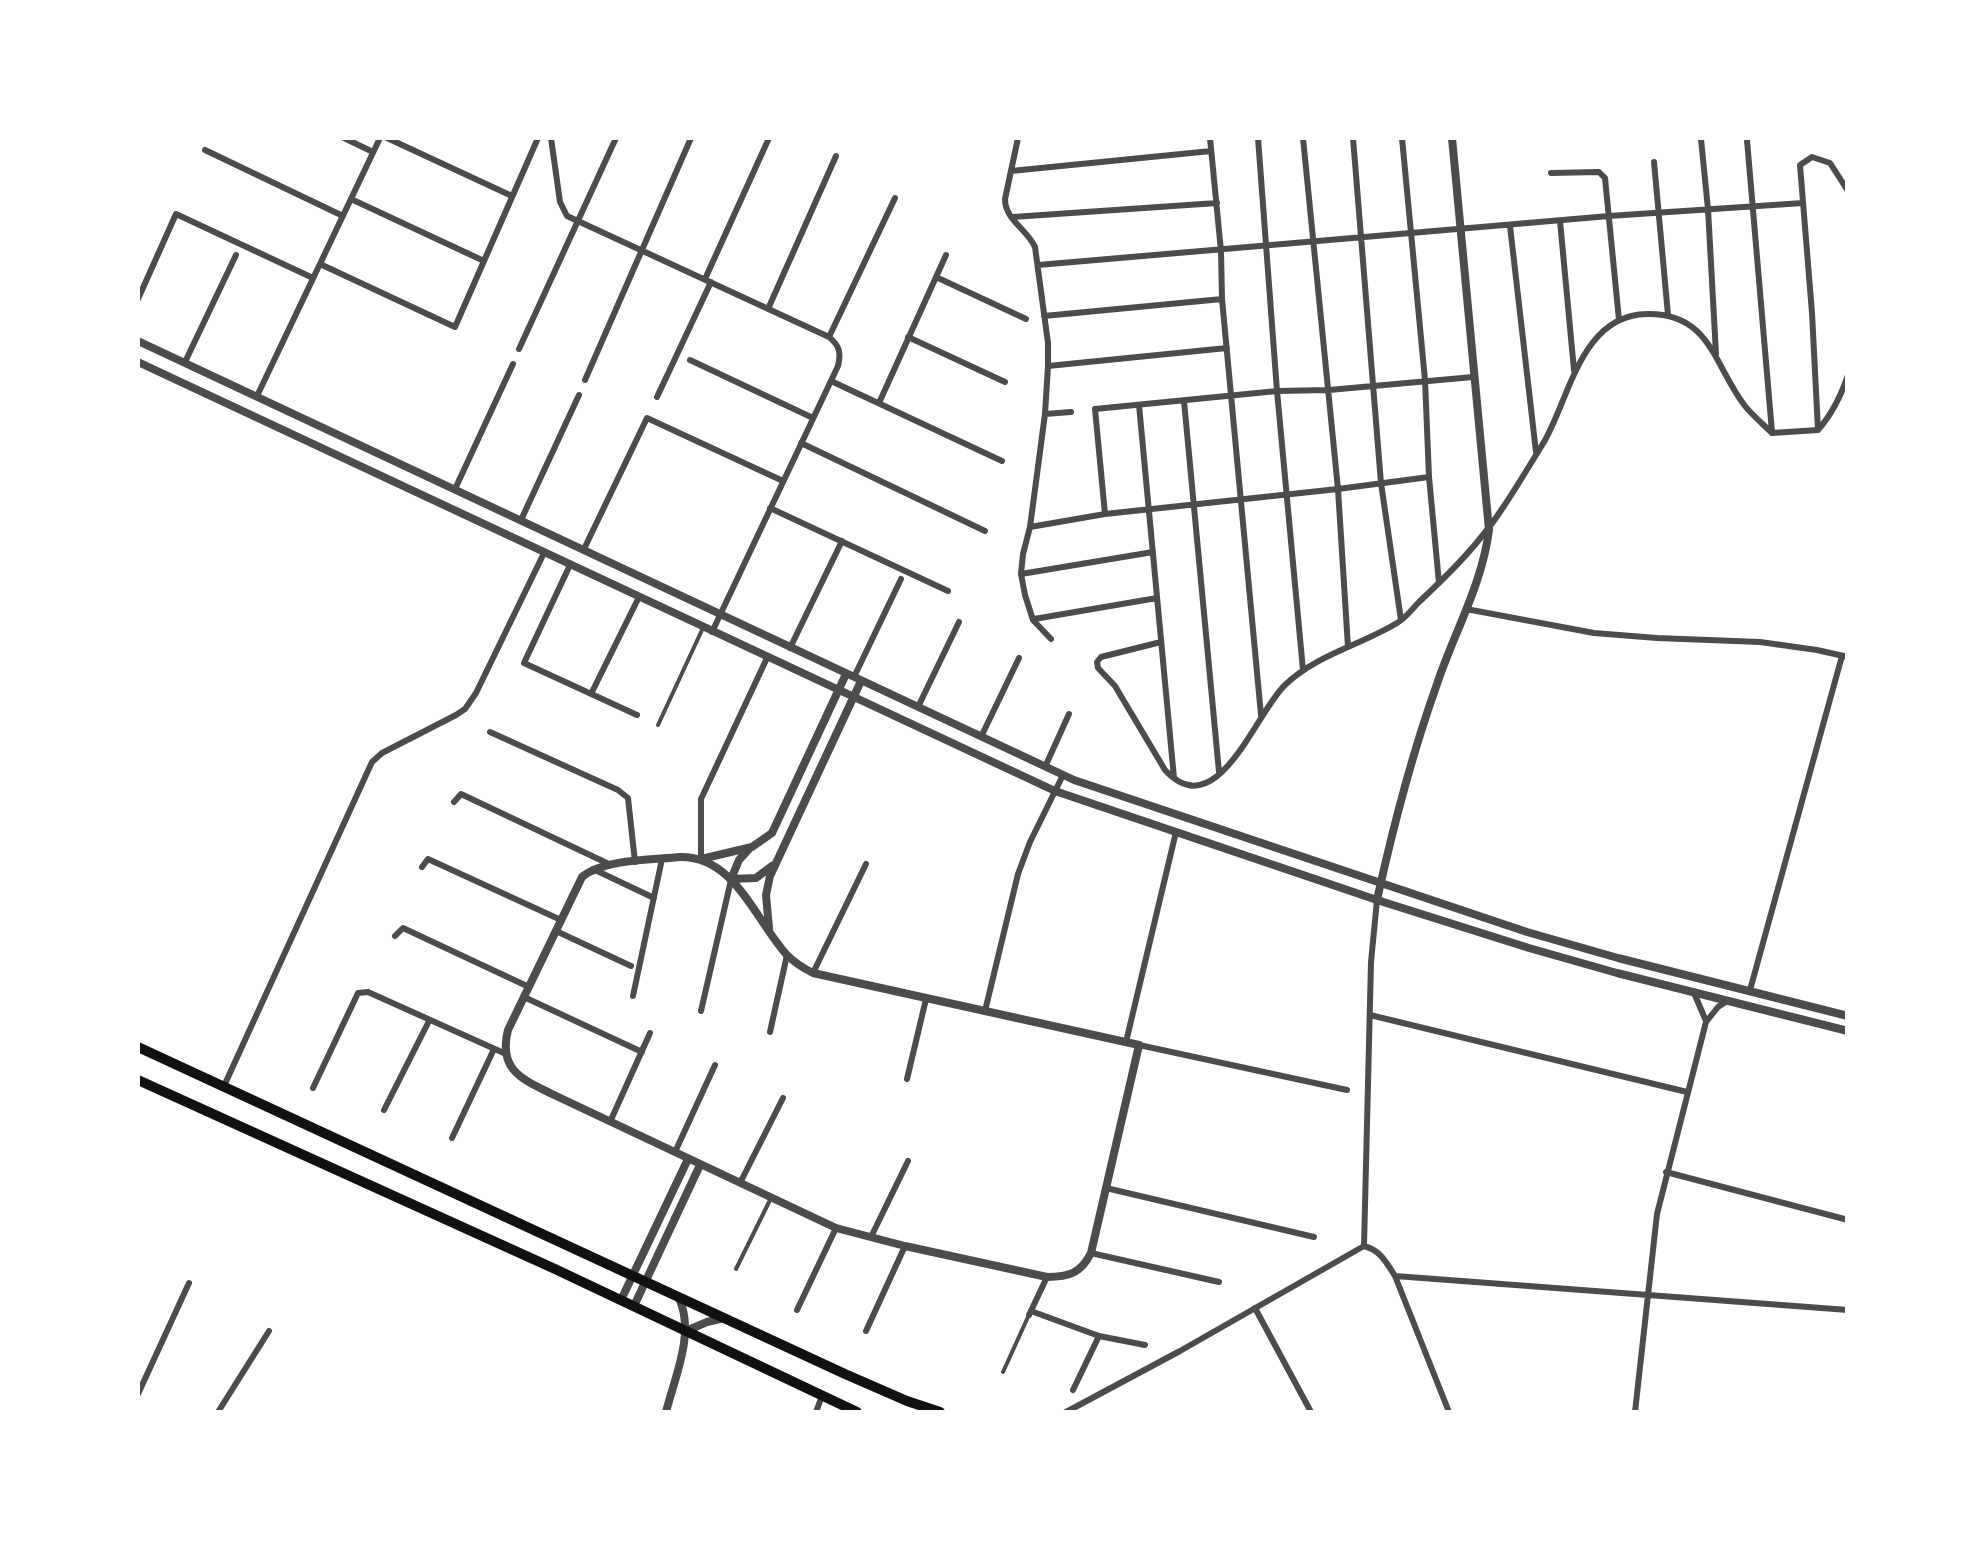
<!DOCTYPE html>
<html>
<head>
<meta charset="utf-8">
<style>
  body { margin:0 }
  #map { position:relative; width:1985px; height:1550px; overflow:hidden; background:#fff; font-family:Mulish,sans-serif }
  canvas { display:block }
  .frame { position:absolute; inset:0; border:140px solid #fff; pointer-events:none }
</style>
</head>
<body>
<div id="map">
<canvas width="1985" height="1550"></canvas>
<div class="frame"></div>
</div>
<script>
const ctx = document.querySelector('canvas').getContext('2d');
ctx.lineJoin = 'round';
function trace(path, color, width, dash) {
  ctx.strokeStyle = color;
  ctx.lineWidth = width;
  ctx.lineCap = dash ? 'butt' : 'round';
  ctx.setLineDash(dash || []);
  ctx.stroke(path);
}
trace(new Path2D(`
  M658,725L702,630
  M736,1269L771,1198
  M1003,1372L1028,1317`), '#4c4c4c', 4);
trace(new Path2D(`
  M344,138L373,152
  M387,138L512,196
  M551,138L560,202L567,216L829,337C840,346 841,353 838,366L712,632
  M1018,138L1005,199C1005,220 1027,229 1035,247L1048,343V366L1045,414L1030,527L1023,554L1021,574L1025,595L1033,620L1051,639
  M1210,138L1221,251L1222,299L1261,715
  M1258,138L1277,391L1303,670
  M1303,138L1338,489L1348,647
  M1353,138L1381,483L1401,620
  M1402,138L1425,380L1429,477L1439,583
  M1701,139L1708,209L1716,354
  M1747,140L1772,432
  M205,150L343,216
  M1654,162L1668,315
  M1011,171L1211,151
  M1551,173L1599,172L1605,178L1619,320
  M351,199L484,261
  M1013,217L1217,203
  M1560,221L1574,370
  M1510,226L1536,452
  M320,264L455,327L538,138
  M1038,265L1609,216L1803,203
  M936,277L1026,319
  M705,279L769,138
  M138,299L176,214L313,278
  M768,309L836,156
  M1044,316L1222,299
  M829,337L895,198
  M908,337L1005,382
  M519,349L616,138
  M690,360L813,418
  M185,362L236,255
  M1048,366L1227,348
  M585,380L691,138
  M831,381L1002,461
  M257,396L380,138
  M657,397L711,282
  M1184,401L1219,772
  M879,403L946,255
  M1139,405L1174,778
  M1045,414L1071,412
  M1818,430L1812,313L1800,165L1812,157L1830,163L1848,191
  M1772,433L1818,430C1833,413 1841,396 1848,375
  M801,443L985,531
  M455,489L513,364
  M770,508L948,591
  M1105,514L1095,409L1277,391L1329,390L1473,377
  M521,520L579,395
  M1030,527L1105,514L1338,489L1429,477
  M584,549L647,418L783,481
  M570,565L524,663L637,715
  M1021,574L1153,552
  M1466,609L1594,633L1657,638L1760,642L1817,650L1848,657
  M1034,619L1157,598
  M1161,642L1101,657L1097,662L1098,668L1115,686L1165,770C1217,827 1256,712 1285,685C1316,655 1361,645 1397,623C1406,618 1412,609 1419,602C1451,572 1480,543 1504,506C1518,485 1531,463 1544,442C1570,397 1581,315 1647,314C1711,313 1714,366 1745,406C1753,416 1763,424 1772,433
  M790,648L842,541
  M854,677L901,579
  M591,694L639,597
  M918,707L959,622
  M490,732L618,790L628,798L635,862
  M981,737L1019,658
  M1045,767L1069,714
  M454,802L461,794L611,865
  M701,859V799L767,658
  M422,867L428,859L561,920
  M593,869L654,898
  M556,931L631,966
  M395,936L403,928L529,987
  M813,973L866,864
  M1750,990L1842,656
  M1694,993L1706,1021
  M633,996L662,859
  M524,997L642,1052
  M701,1011L731,880
  M985,1011L1018,874L1030,842L1063,775
  M1370,1015L1687,1092
  M770,1032L787,955
  M1126,1042L1176,832
  M1139,1045L1347,1090
  M907,1079L926,999
  M224,1086L372,762L382,753L456,715L465,709L476,693L544,553
  M313,1088L358,993L368,992L506,1054
  M384,1110L429,1021
  M610,1122L650,1033
  M452,1138L494,1049
  M675,1152L715,1065
  M1666,1172L1848,1220
  M740,1183L783,1098
  M1106,1188L1314,1237
  M871,1237L908,1161
  M1364,1246L1371,962L1377,900
  M1364,1246C1380,1250 1386,1262 1395,1276L1449,1412
  M1091,1253L1219,1282
  M1395,1276L1848,1310
  M1255,1308L1311,1412
  M797,1310L836,1228
  M1031,1311L1099,1336L1145,1345
  M1029,1315L1047,1277
  M866,1331L905,1246
  M1073,1390L1099,1336
  M138,1394L189,1283
  M218,1412L269,1331
  M816,1412L822,1396
  M1066,1412L1180,1351L1364,1246
  M1635,1412L1657,1214L1706,1022L1718,1007L1727,1001`), '#4c4c4c', 6);
trace(new Path2D(`
  M138,341L1074,780L1527,932L1618,958L1848,1016
  M138,362L1055,791L1377,900L1529,948L1617,973L1848,1031
  M680,857C735,856 755,920 787,955C794,962 803,968 813,973L1139,1045L1091,1253C1081,1273 1069,1277 1047,1277L905,1246L836,1228L552,1094C522,1079 498,1070 508,1030L582,877C603,859 653,860 680,857Z
  M701,859L752,847L772,833L846,674
  M731,879L756,878L772,866
  M731,879L739,860L749,849
  M1377,900C1393,827 1412,754 1437,684C1454,633 1482,585 1489,530L1452,138
  M769,928L766,895L770,876L861,681
  M621,1300L688,1159
  M634,1306L700,1165
  M686,1331L707,1322L724,1318
  M666,1412C675,1376 696,1332 678,1296`), '#4c4c4c', 8);
trace(new Path2D(`
  M138,1047L845,1374L907,1401L940,1412
  M138,1080L555,1269L857,1412`), '#111', 10);
</script>
</body>
</html>
